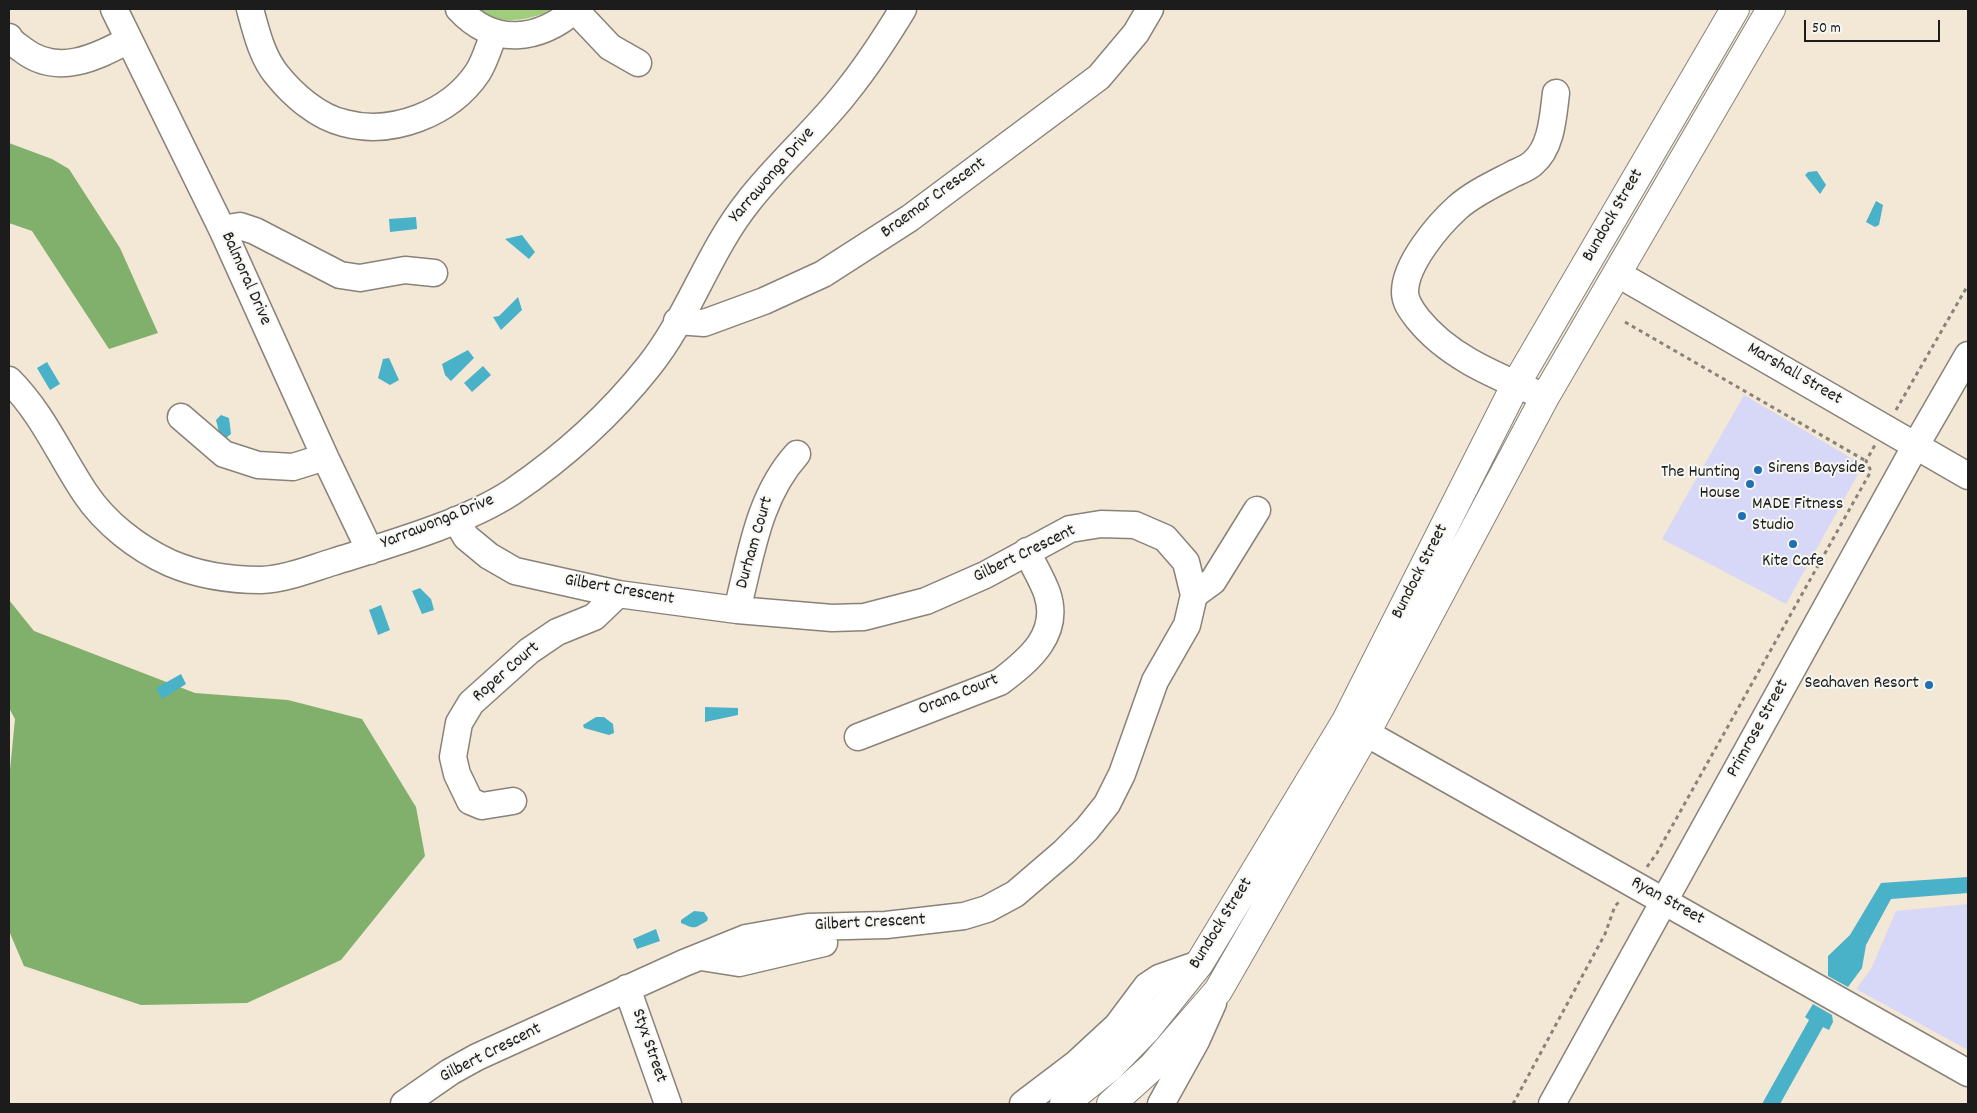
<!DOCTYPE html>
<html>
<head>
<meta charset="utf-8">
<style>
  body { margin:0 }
  #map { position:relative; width:1977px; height:1113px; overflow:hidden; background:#f3e8d6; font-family:Dekko,sans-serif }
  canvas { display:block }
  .frame { position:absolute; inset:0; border:10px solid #1c1c1c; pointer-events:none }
  .scale { position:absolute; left:1804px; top:20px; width:136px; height:22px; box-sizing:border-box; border:2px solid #1c1c1c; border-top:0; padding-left:6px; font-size:15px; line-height:18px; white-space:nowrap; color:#1c1c1c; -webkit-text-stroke:4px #f6f6f2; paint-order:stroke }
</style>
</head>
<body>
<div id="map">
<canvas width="1977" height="1113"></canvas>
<div class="frame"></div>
<div class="scale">50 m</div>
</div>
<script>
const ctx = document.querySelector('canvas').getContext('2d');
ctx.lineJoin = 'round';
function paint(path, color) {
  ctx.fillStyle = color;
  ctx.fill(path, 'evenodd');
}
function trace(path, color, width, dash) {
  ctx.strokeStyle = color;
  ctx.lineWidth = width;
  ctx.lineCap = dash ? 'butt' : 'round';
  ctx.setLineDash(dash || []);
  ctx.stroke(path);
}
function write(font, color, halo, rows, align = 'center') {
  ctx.font = font + ' Dekko,sans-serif';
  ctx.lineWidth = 4;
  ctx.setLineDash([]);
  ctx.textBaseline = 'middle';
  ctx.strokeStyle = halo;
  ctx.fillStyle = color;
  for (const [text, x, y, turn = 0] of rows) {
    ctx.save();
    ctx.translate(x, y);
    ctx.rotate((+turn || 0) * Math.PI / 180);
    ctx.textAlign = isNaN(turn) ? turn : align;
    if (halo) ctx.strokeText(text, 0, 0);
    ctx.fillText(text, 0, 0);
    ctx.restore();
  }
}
paint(new Path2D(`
  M1744,395L1863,465L1786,604L1662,539Z
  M1968,904V1050L1856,989L1871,969L1896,911Z`), '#d7d7f8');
paint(new Path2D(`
  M474,9H557C527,20 504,27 474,9Z`), '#a0cd7b');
paint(new Path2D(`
  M9,143L52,159L69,169L120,248L158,333L109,349L32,231L9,223Z
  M9,600L34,631L195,693L288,700L362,719L416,807L425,856L341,960L247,1003L141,1005L24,966L9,931V780L15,719L9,708Z`), '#80b06b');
paint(new Path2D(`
  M1817,171L1826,185L1820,194L1805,175L1808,172Z
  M1876,201L1883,205L1879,225L1875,227L1866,222Z
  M416,217L417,229L390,232L389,219Z
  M522,235L535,252L529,259L505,239Z
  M518,297L522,310L501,330L493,317L499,316Z
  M468,350L474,358L451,381L445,375L442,364Z
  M389,358L399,380L390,385L378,378L383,359Z
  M47,362L60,384L50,390L37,368Z
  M483,366L491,375L472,392L464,383Z
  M221,415L229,418L231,434L226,438L220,436L216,420Z
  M420,588L431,599L434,610L422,614L412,591Z
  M381,605L390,630L378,635L369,610Z
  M181,674L186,684L162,699L156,688Z
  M705,707L738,708V715L705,722Z
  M596,717H604L613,724L614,733L609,735L584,728L583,725Z
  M1968,877V893L1891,899L1866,945L1862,968L1848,987L1828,976V956L1850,935L1881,883Z
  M694,911L704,912L708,918L707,921C693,929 695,929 681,923V920Z
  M656,929L660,941L637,949L633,939Z
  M1813,1004L1832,1015L1833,1022L1829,1030L1823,1027L1780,1104H1762L1809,1020L1805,1017Z`), '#49b1c8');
const minor = new Path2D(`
  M114,9L222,229L325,457L370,551
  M250,9C256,31 262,57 277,75C293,95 318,117 344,123C392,136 450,114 478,72C485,61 489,46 494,34
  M459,9C494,47 539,41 576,9
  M575,10L610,47L638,63
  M9,37C12,43 18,46 23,50C58,77 96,57 129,40
  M222,229L240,226L255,231L340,275L360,278L405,270L434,273
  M1618,274L1968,476
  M677,321L704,323L764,301L823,274L910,218L1099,77L1136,33L1150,9
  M9,380C43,414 59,454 85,493C105,523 137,548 170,563C198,575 231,580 261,580C286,579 310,569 333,562C387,545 465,523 512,492C562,458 611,414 649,366C689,316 708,252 748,202C778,163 817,130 847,91C868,65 886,37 903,9
  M1545,397C1500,377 1450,359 1418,319C1412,311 1405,303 1405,292C1405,264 1438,225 1458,207C1474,193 1494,184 1513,174C1519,171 1528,168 1533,163C1552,147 1553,116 1556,93
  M181,417L224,454L258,465L293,467L325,457
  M1194,595L1213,581L1257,510
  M737,610C751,556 758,497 797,454
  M1366,733L1968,1073
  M858,737L1000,682C1029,660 1061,634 1047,593C1042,579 1033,565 1027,551
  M513,801L482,806L470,801L457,774L453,757L459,723L471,703L529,651L557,632L594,617L618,594
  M701,957L739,963L824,943
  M627,988L668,1104
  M404,1104L450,1072L477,1057L684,963L746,938L808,927L886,925L964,916L987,909L1015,894L1064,852L1087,829L1107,804L1122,774L1155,681L1187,625L1194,595L1186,562L1165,538L1135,525L1101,524L1070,529L985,575L926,601L864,617L832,618L737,610L618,594L515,571L489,556L466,537L456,520
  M1023,1104L1077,1063L1117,1026L1147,986L1159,978L1199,964
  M1161,1104L1196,1041L1213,1003
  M1552,1104L1916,445L1968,355`);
const major = new Path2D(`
  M1064,1104L1110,1067L1146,1030L1199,964L1346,721L1516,384L1735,9
  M1111,1104L1152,1067L1218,991L1366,733L1545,397L1771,9`);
trace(minor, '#888279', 29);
trace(major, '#888279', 30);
trace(new Path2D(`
  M1625,322L1866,461
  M1896,410L1968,285
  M1647,867L1657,853L1871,471L1866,461L1875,445
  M1513,1104L1605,934L1615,906L1620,901`), '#888279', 3, [4, 4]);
trace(minor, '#fff', 26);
trace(major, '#fff', 28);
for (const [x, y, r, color] of [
  [1758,470,5,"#1f6fb2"],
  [1750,484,5,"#1f6fb2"],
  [1742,516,5,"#1f6fb2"],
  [1793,544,5,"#1f6fb2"],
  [1929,685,5,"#1f6fb2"]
]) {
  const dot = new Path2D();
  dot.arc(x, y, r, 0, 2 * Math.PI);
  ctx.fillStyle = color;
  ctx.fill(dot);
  trace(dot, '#f6f6f2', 2);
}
write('18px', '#1c1c1c', '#f6f6f2', [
  ["Yarrawonga Drive",773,176,-49],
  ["Braemar Crescent",934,199,-36],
  ["Bundock Street",1614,216,-60],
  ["Balmoral Drive",245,279,66],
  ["Marshall Street",1794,375,30],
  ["Yarrawonga Drive",438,523,-22],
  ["Durham Court",756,543,-74],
  ["Gilbert Crescent",1025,555,-26],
  ["Bundock Street",1421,572,-63],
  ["Gilbert Crescent",619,591,10],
  ["Roper Court",507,673,-41],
  ["Orana Court",959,696,-22],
  ["Primrose Street",1759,729,-61],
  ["Ryan Street",1667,902,29],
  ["Gilbert Crescent",870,924,-3],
  ["Bundock Street",1222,924,-58],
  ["Styx Street",648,1046,71],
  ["Gilbert Crescent",491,1054,-27]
]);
write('18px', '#1c1c1c', '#f6f6f2', [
  ["Sirens Bayside",1768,470],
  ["The Hunting",1740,474,"right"],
  ["House",1740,495,"right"],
  ["MADE Fitness",1752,506],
  ["Studio",1752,527],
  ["Kite Cafe",1793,563,"center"],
  ["Seahaven Resort",1919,685,"right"]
], 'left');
</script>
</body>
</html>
